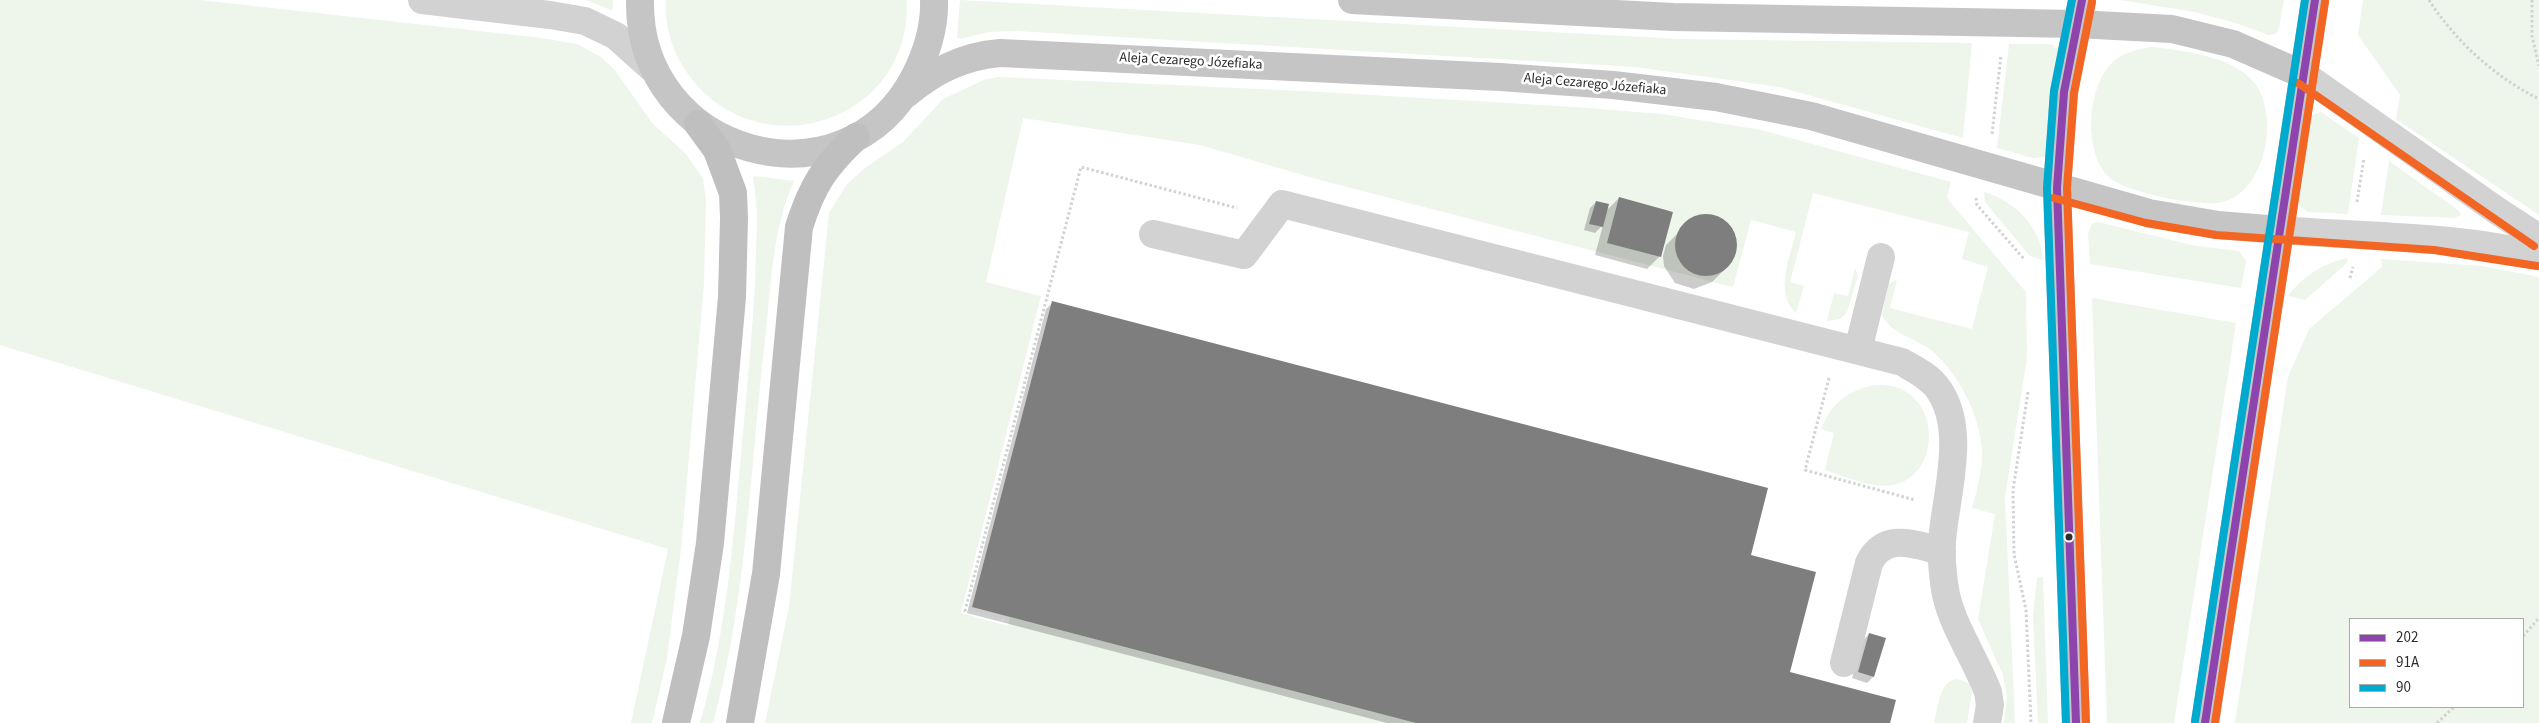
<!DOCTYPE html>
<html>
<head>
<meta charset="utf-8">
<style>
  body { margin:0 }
  #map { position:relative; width:2539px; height:723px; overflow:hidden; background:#fff; font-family:"Source Sans 3",sans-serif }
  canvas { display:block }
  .legend { position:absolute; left:2349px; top:618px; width:175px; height:90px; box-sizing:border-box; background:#fff; border:1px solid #ababab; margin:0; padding:6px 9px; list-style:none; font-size:15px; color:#2d2d2d }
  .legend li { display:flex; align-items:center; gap:10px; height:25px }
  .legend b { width:25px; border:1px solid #ababab }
</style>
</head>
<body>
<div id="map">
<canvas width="2539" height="723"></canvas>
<ul class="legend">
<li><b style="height:6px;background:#8e44ad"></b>202</li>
<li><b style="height:6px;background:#f26522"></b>91A</li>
<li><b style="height:6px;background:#00a9ce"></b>90</li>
</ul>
</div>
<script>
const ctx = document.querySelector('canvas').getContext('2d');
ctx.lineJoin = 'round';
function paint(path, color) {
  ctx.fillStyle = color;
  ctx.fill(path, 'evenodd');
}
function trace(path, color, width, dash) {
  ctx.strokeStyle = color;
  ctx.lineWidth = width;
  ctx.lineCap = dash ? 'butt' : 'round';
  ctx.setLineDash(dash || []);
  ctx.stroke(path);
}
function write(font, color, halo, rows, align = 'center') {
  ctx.font = font + ' "Source Sans 3",sans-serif';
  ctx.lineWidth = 5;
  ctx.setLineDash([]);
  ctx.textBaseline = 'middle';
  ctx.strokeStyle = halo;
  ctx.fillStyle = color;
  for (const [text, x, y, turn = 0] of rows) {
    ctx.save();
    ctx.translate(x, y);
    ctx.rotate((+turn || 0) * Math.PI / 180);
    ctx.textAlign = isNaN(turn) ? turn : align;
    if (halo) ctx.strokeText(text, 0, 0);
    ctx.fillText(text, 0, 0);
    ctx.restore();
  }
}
paint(new Path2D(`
  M0,0H200L542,38L577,44L601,57L615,70L652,123L686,154L703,179L706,200L704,283L681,549L667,658L652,723H631L668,549L0,345Z
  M586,0H613V8L611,10Z
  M666,0H907C912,128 747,173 682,65C671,47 664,22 666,0Z
  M960,0L1680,39L1972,43L1963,138L1779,87L1635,67L1016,31L989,32L960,39L957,37Z
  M2120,0H2284L2279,28L2276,34L2268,35L2239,24L2195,12Z
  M2363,0H2539V215L2396,119L2400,95L2358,35Z
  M2009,44H2047L2053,45L2059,51L2047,154L2044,157L2033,158L1997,148Z
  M2153,47C2184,51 2230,56 2252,80C2282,112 2266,199 2216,203C2193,205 2128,193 2110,178C2083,155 2087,91 2109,66C2120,53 2137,49 2153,47Z
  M999,77L1303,91L1575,107L1662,114L1761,130L1951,182L1947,197L1950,202L2026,292L2027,358L2005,497L2015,723H2004L2007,696L2003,675L1978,619L1995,514L1972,508C1978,487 1985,462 1981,440C1976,408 1956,371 1931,350C1915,338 1891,334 1882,315L1888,285L1897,279L1890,308L1972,329L1988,267L1962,259L1969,232L1813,193L1790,282L1804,286L1796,313C1774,292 1790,258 1796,232L1751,220L1733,287L1320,180L1200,145L1023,118L986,282L1041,296L961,613L1008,626L1010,617L1416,723H765L789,607L829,213L847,184L865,168L903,142L943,99L986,79Z
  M2321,112L2359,138L2348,214L2308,212L2300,207L2299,201L2311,118L2313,114Z
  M2389,161L2458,210L2461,215L2455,218L2381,215Z
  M754,176L794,181C772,229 771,288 765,340C750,468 747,599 713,723H700C731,619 735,508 746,401C750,351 755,303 756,253C757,228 758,204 753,178Z
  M1984,192C2014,201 2041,226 2043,260L2030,256L1985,202Z
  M2098,222L2191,245L2239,251L2246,261L2241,288L2090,264L2088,233L2092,224Z
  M2348,258L2347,263L2305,300L2288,296C2303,276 2323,263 2348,258Z
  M2381,259L2482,266L2539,277V723H2235L2288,377L2309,329L2382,267ZM2523,619V707H2350V619Z
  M1855,268L1858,276L1847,312L1840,319L1827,321L1834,293L1848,296Z
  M2092,298L2236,323L2174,723H2107Z
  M1875,385C1883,385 1893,385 1901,389C1941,407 1938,476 1893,485C1871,489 1845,476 1825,470L1834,433L1821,429C1831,404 1848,390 1875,385Z
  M2043,577L2048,723H2038L2033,615L2037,578Z
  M1957,679L1969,683L1972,692L1967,723H1934C1938,708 1939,681 1957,679Z`), '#eef5ea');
paint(new Path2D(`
  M1619,198L1660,256L1647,269L1595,255L1603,225L1595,233L1584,230L1590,208L1596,202L1605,212Z
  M1703,215H1713L1730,226L1735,234L1736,253L1725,269L1712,282L1694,289L1675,283L1664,266L1663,256L1666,245L1680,231L1693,217Z
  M1052,303L1749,556L1788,673L1889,723H1387L967,613L1046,309Z
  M1869,634L1873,677L1867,683L1852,678L1863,640Z`), '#0003');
paint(new Path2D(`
  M1619,197L1673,212L1661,257L1607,243Z
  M1596,201L1609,204L1603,227L1589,224Z
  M1675 245a31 31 0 1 1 62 0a31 31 0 1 1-62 0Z
  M1052,301L1768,488L1751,555L1816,572L1790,672L1896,700L1890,723H1416L972,607Z
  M1869,633L1886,638L1874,677L1858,672Z`), '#7e7e7e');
trace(new Path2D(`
  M2429,0C2455,41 2495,77 2539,99
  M2532,0V36L2539,66
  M1992,134L2001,55
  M1976,198L1977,205L2024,259
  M2357,202L2364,158
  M2350,278L2353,267
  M1829,378L1805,470L1915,500
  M2028,392L2013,490L2014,554L2026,610L2031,723
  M1004,621L965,611L1081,167L1237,208
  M2523,636L2539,618
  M2437,723L2454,707`), '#d2d2d2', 3, [2.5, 2.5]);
trace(new Path2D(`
  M422,0L550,15L585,21L616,36L654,70
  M2304,75L2496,210L2539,238
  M2280,230C2366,237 2455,235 2539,256
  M1153,234L1244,255L1282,204L1902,362C1914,369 1927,375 1936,386C1969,427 1945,496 1942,542C1941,559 1943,578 1946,595C1954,629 1976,660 1988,692L1990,705L1987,723
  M1858,350L1881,257
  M1844,663L1869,563C1885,531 1914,545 1942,551`), '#d2d2d2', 28);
trace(new Path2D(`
  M640,0C637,155 844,214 915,76C927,52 935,28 934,0
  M1352,0L1673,17L2077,24L2172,29L2233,44L2304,75
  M905,95C934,71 963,56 1000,53L1500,77L1613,85L1716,97L1811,116L2149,213L2218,225L2280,230
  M2076,723L2057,188L2064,92L2082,0
  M2205,723L2315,0`), '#c5c5c5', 28);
trace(new Path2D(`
  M676,723L696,636L710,543L732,297L734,218L733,193L717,150L698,124
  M740,723L766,574L799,227C812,186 824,167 856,137`), '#bfbfbf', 28);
trace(new Path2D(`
  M2076,723L2057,188L2064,92L2082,0
  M2205,723L2315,0`), '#8e44ad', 8);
trace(new Path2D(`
  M2298,83L2534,246
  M2054,198L2146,223L2216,235L2434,250L2537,266
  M2086,723L2067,188L2074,93L2092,2
  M2215,723L2325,2`), '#f26522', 8);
trace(new Path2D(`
  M2195,721L2305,0
  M2066,723L2047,188L2054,91L2072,0`), '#00a9ce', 8);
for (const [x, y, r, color] of [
  [2069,537,4.5,"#2d2d2d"]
]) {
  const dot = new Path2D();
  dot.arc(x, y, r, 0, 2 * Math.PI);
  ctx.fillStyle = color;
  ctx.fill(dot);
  trace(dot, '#fff', 2);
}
write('14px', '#2d2d2d', '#fff', [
  ["Aleja Cezarego Józefiaka",1191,62,3],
  ["Aleja Cezarego Józefiaka",1595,85,5]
]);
</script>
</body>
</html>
